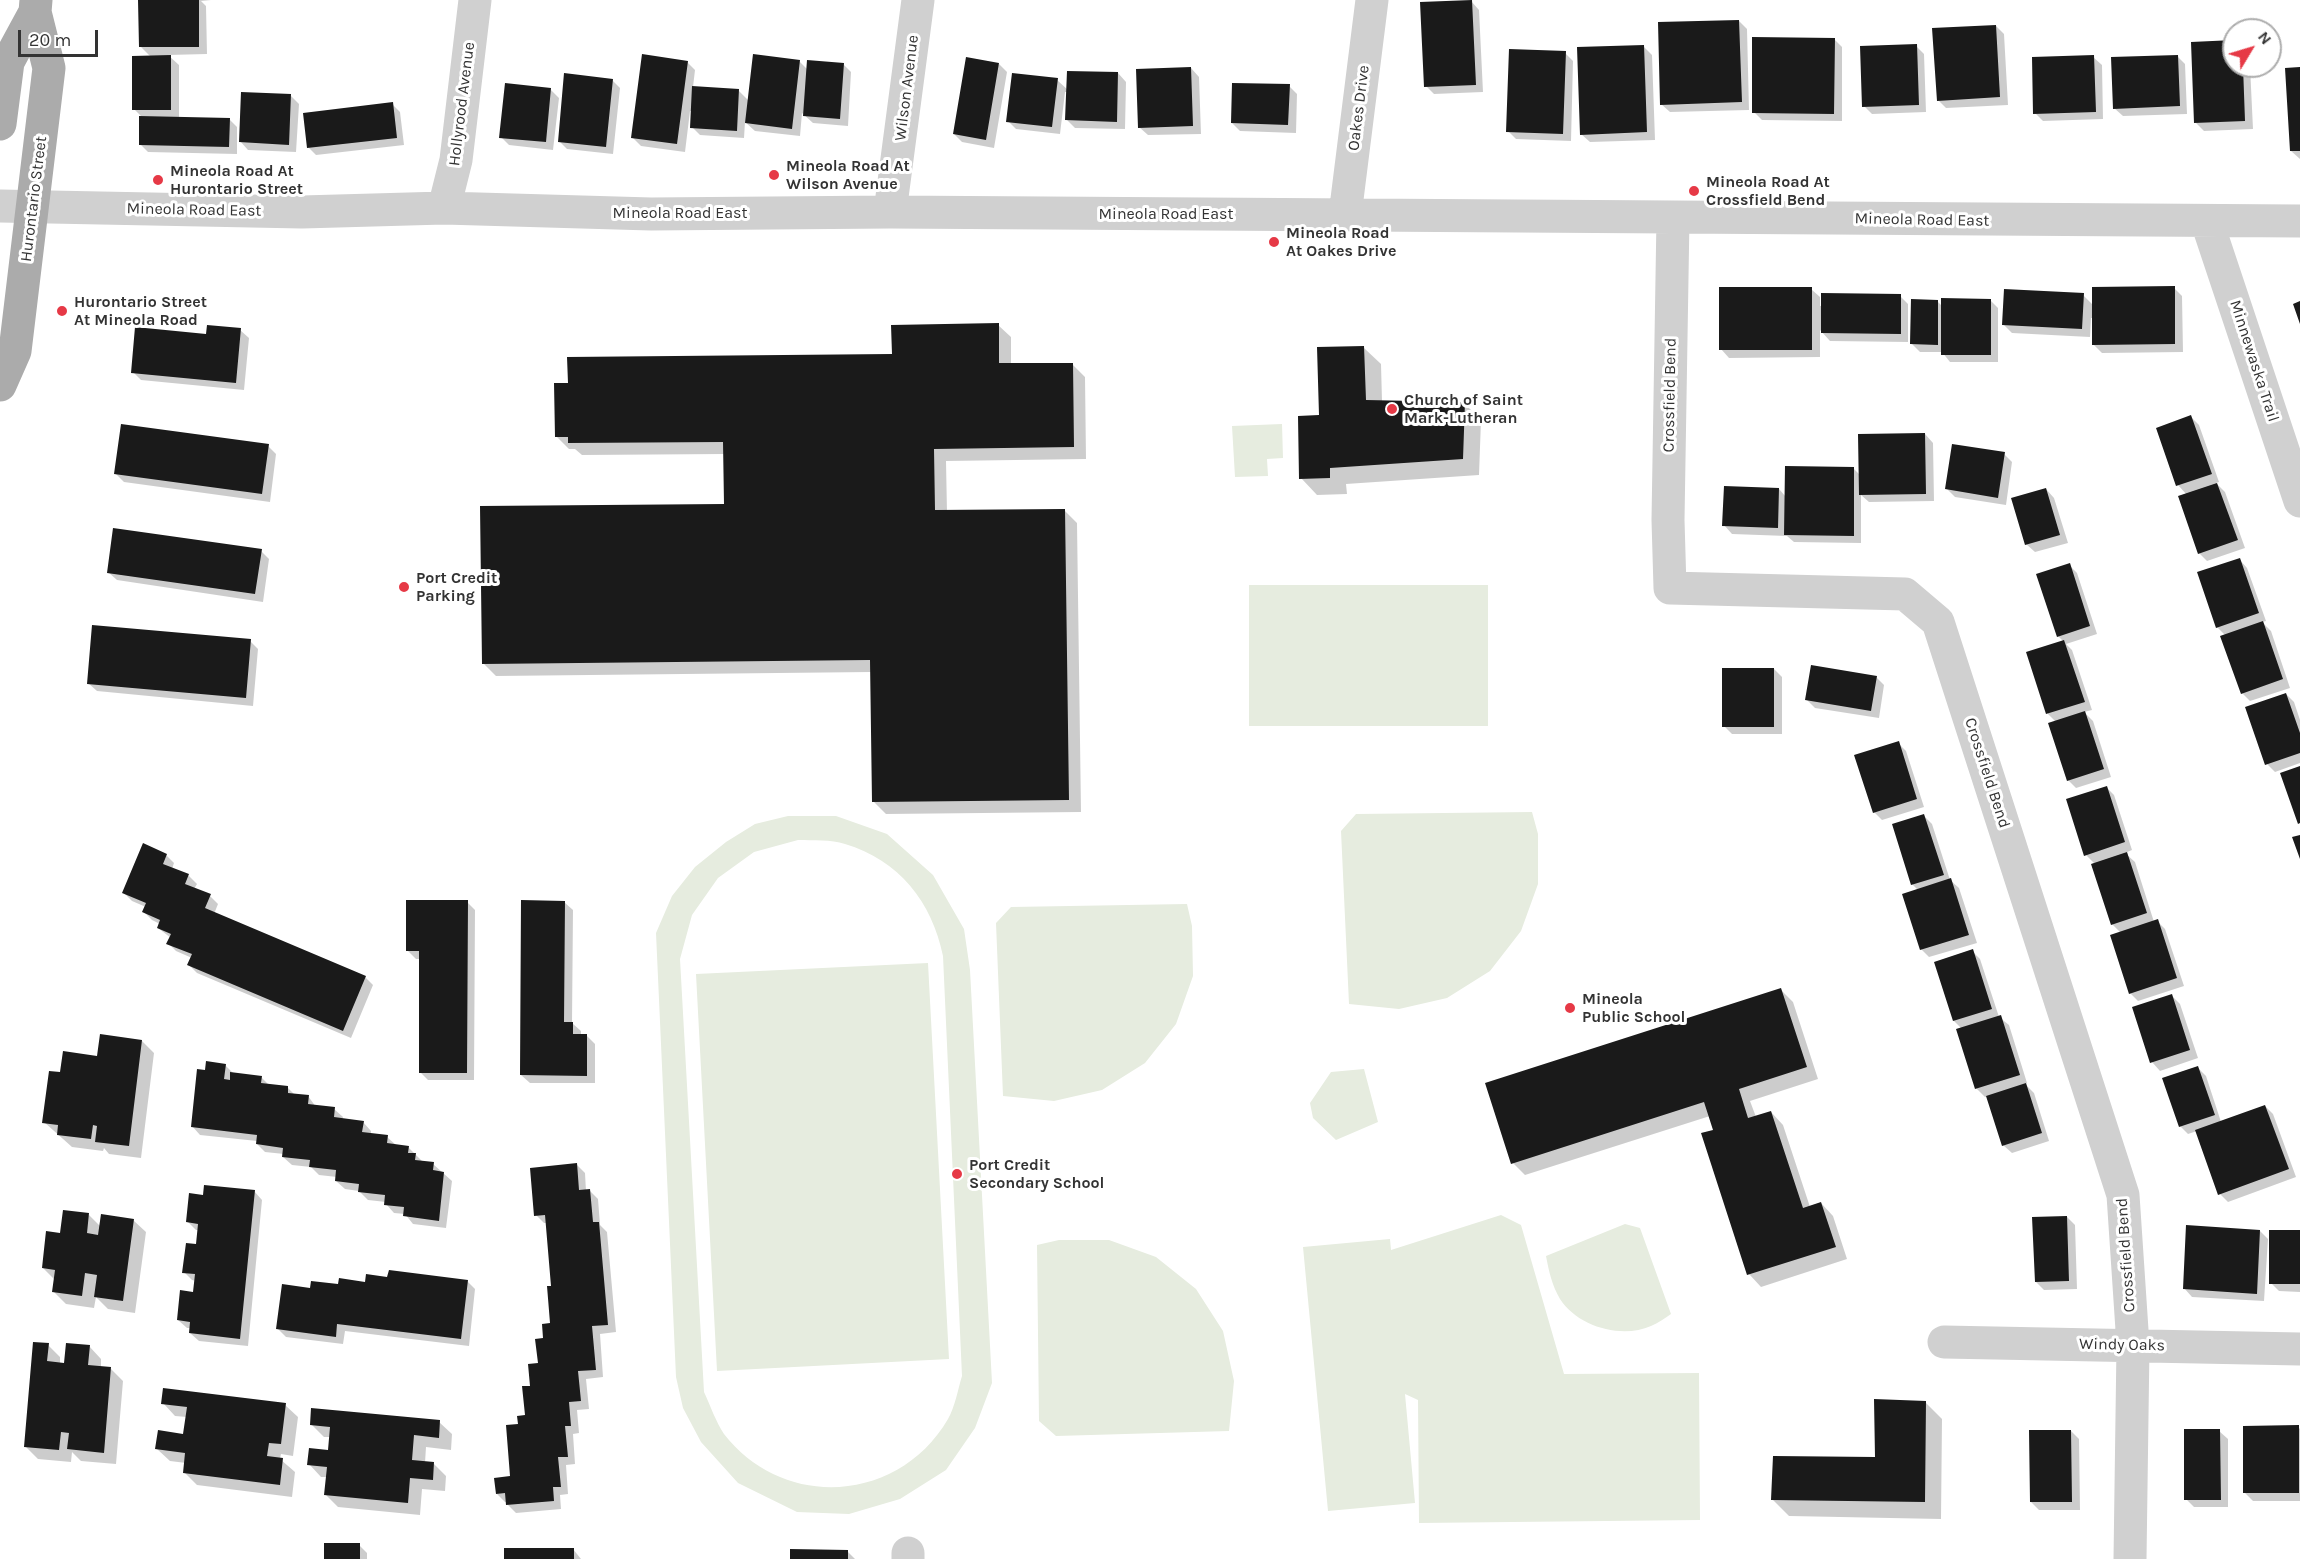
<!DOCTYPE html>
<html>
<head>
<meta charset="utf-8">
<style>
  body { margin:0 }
  #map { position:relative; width:2300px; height:1559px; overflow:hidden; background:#fff; font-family:Karla,sans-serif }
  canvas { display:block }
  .north { position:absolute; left:2222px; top:18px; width:60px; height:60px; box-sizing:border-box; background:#fff; border:2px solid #adadad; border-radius:50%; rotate:52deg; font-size:16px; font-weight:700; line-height:24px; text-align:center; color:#333 }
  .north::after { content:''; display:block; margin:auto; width:21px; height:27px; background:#e63946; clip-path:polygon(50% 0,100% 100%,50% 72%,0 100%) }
  .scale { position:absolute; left:18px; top:30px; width:80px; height:27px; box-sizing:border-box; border:3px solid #333; border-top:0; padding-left:8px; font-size:18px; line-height:21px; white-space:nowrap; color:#333; -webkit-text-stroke:4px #fff; paint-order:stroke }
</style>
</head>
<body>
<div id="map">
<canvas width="2300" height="1559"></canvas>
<div class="north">N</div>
<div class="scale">20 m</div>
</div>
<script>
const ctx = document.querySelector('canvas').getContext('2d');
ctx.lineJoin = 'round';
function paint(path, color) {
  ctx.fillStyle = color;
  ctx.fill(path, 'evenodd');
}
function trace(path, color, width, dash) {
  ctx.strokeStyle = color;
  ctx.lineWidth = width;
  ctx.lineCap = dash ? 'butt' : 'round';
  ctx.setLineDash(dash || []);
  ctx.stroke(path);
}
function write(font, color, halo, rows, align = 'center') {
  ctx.font = font + ' Karla,sans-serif';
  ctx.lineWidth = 6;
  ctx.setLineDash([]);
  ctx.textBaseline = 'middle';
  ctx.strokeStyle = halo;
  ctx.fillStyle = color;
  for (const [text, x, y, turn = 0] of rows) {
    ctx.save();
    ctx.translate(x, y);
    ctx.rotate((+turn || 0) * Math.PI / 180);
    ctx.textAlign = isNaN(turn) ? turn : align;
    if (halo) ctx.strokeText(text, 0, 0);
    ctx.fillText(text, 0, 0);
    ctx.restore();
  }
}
paint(new Path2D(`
  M1282,424L1283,458L1267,459L1268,476L1235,477L1232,426Z
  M1249,585H1488V726H1249Z
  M1532,812L1538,834V884L1521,931L1490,971L1447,998L1399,1009L1349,1004L1341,831L1356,814Z
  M788,816H836L887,834L933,875L964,929L970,970L992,1383L975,1428L946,1470L900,1499L849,1514L797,1512L738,1483L701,1442L683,1408L676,1377L656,933L672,896L695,867L726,842L755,824ZM798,840C813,841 831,839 845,844C899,860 932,902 943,956L962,1376C958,1389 955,1407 948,1419C899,1503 784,1511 724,1434C716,1422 710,1405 704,1392L680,959L692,915L718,878L754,852Z
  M1187,904L1192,926L1193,976L1176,1024L1145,1063L1102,1090L1054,1101L1003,1096L996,923L1011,907Z
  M928,963L949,1359L717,1371L696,974Z
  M1364,1069L1378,1122L1336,1140L1313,1118L1310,1103L1331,1072Z
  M1501,1215L1521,1225L1564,1374L1699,1373L1700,1520L1419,1523L1418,1400L1405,1394L1415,1503L1328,1511L1303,1247L1390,1239L1391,1250Z
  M1625,1224L1640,1228L1671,1314C1665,1318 1658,1323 1651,1326C1622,1339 1578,1327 1560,1299C1552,1285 1549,1272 1546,1256Z
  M1059,1240H1109L1156,1257L1196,1289L1223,1331L1234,1381L1229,1431L1056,1436L1039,1421L1037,1245Z`), '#e6ecdf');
paint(new Path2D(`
  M140,0H211L201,1L206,6L207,54L168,55L179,65V118L229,119L237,127V154L148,152L140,144L141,116L134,109L151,57L141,47Z
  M1471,1L1479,10L1483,92L1434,94L1426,86Z
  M1739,21L1747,29L1749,110L1670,112L1661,104Z
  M1996,26L2004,34L2008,105L1946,108L1938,100Z
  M1834,39L1842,47V121L1762,120L1754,112Z
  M2234,42V66H2250L2253,129L2204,131L2196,123Z
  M1916,46L1924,54L1926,112L1872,114L1864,106Z
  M1644,47L1652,55L1655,140L1590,142L1581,134Z
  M1565,53L1573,61L1571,141L1516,139L1508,131Z
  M2177,56L2185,64L2187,114L2123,116L2114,108Z
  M2093,57L2102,65L2103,119L2043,121L2035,113Z
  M799,61L808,70L843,64L851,72L848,126L813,123L802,113L800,136L755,131L745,122L744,138L700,135L692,127L693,111H690L685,152L641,146L633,138L687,62L695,70L693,87L738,90L749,101Z
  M999,64L1007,72L994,148L962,142L954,134Z
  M1191,68L1199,77L1201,134L1148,135L1139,127Z
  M2300,68V159L2291,151Z
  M1118,73L1126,82L1125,129L1075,128L1067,120V92H1065L1060,134L1016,129L1008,121L1057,80L1068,90Z
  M612,80L620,88L613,154L567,149L559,141Z
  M1289,86L1297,94L1296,133L1240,131L1232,123Z
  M550,89L559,98L553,150L509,145L501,137Z
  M291,96L299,104L296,152L248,150L240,141Z
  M392,104L400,112L404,145L316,155L308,147Z
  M2174,288L2182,296L2183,352L2102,353L2093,344V318H2091L2090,337L2012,333L2003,324L2083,295L2093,305Z
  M1811,289L1820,297V306L1900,296L1908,304V342L1830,341L1820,330V357L1729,358L1721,349Z
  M1990,300L1998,308V362H1950L1942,352H1920L1912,344L1938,302L1942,306Z
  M998,325L1011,337V365L1072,364L1085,377L1086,459L946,461L947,512L1064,510L1077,523L1081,812L886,814L874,802L872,672L496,676L484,664L726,505L725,454L582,455L575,449H569L556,436L893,355Z
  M240,330L249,338L244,390L141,380L133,372Z
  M1364,348L1381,364L1382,401L1464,403L1481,420L1479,475L1346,484L1347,494L1317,495L1301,478L1321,417Z
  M2191,417L2199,425L2219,482L2216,483L2225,492L2245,548L2207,561L2199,553L2187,495L2178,485Z
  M1925,434L1933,443L1934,501L1869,502L1861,495V543L1794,542L1787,536L1732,534L1724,525L1779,489L1786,497L1853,468L1860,475Z
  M268,446L276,454L270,502L124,482L115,473Z
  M2004,454L2012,462L2006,505L1955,497L1947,489Z
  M2046,489L2054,498L2068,543L2035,552L2026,544Z
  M261,551L269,559L263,602L117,580L108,572Z
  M2239,559L2247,568L2266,621L2262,622L2271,631L2290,688L2250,701L2242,693L2226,636L2217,627Z
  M2069,565L2077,573L2097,634L2066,644L2072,650L2092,710L2084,712L2093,721L2111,777L2076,788L2068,780L2056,722L2048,714L2028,653L2064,642L2058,636Z
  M250,641L258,649L253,706L97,691L88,683Z
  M1774,669L1782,677V734H1732L1724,726Z
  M1876,677L1884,685L1879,718L1815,708L1807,700Z
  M2286,694L2294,702L2300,720V763L2275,772L2267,764Z
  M1898,743L1906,751L1924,807L1882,820L1874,812Z
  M2106,787L2114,795L2132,850L2125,853L2135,862L2154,922L2157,921L2165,929L2184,986L2138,1001L2130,993L2121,933L2112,924L2095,864L2086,855Z
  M1924,816L1932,824L1950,880L1959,888L1977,943L1929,957L1921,949L1918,890L1912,884Z
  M166,855L174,863L172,869L189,876L197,884L194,889L210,896L218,904L214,914L365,977L373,985L351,1038L197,973L189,965L192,958L176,951L168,943L171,938L158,928L160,924L152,920L144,912L146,907L132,901L124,893Z
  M467,902L475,910L474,1080H428L420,1072L421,959H416L408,951Z
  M564,902L573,910L572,1023L581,1031V1036H587L595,1044V1083H530L521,1075Z
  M1972,951L1980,959L1999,1017L2009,1025L2027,1083L2025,1084L2034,1093L2049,1141L2012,1153L2003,1145L1988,1096L1985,1097L1976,1088L1962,1029L1954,1021Z
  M1781,990L1793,1002L1818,1079L1750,1101L1756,1117L1771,1112L1783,1125L1810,1207L1821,1203L1833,1216L1847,1259L1761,1287L1749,1274L1710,1116L1525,1175L1513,1163Z
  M2172,996L2180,1004L2198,1058L2160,1071L2152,1062Z
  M142,1041L154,1053L141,1158L109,1154L104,1148L103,1151L72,1147L44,1122L62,1074Z
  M225,1065L234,1074L261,1077L270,1086L288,1088L295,1095L308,1096L316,1107L334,1109L343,1117L342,1120L363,1122L371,1131V1135L387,1137L396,1145L408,1147L423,1162L433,1164L452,1181L446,1228L413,1224L405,1214L394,1213L386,1204V1202L368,1200L359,1191L345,1189L336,1181L337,1177L319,1175L311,1167L292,1165L283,1157L284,1154L265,1152L257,1144V1141L200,1135L192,1126L206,1072Z
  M2198,1068L2206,1076L2221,1122L2265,1106L2273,1114L2296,1177L2228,1202L2220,1194L2197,1131L2188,1134L2180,1126Z
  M577,1165L585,1173L586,1191H590L598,1199L600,1225L607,1232L616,1332L600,1334L603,1377L586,1379L589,1409L577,1410L579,1433L573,1434L575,1464L566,1465L568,1494L560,1495L561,1509L516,1513L508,1505V1502H505L497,1494L512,1478L520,1425L526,1416L545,1339L552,1325L553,1287L547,1223H544L536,1215Z
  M254,1191L262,1200L248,1346L199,1341L190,1333L191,1328H187L178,1320L195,1294L196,1281L192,1280L184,1272L197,1246L199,1230H196L188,1222L204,1196Z
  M89,1215L101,1227L133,1220L146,1232L135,1313L108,1309L96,1297L94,1308L66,1304L54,1292L55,1280L43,1268L61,1235Z
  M2067,1217L2075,1225L2077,1289L2044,1290L2036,1282Z
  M2260,1231L2268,1239L2264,1301L2192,1297L2184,1288Z
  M2300,1232V1292L2279,1291L2271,1283Z
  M467,1281L475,1289L469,1346L345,1331L343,1344L286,1337L278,1329L311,1289L340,1285Z
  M48,1345L60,1357V1364H65L89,1346L101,1359V1368L111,1369L123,1381L116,1464L81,1461L72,1452L71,1462L38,1459L26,1447Z
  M1925,1402L1942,1419L1941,1519L1789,1516L1772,1499L1876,1459Z
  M163,1403L285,1405L298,1417L293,1456L281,1454L280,1459L295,1472L292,1497L197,1485L185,1473L186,1463L170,1461L157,1449L185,1435L187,1417L175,1416Z
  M439,1422L452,1434L451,1450L426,1447L425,1463L434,1464L446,1476L445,1491L422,1489L420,1515L338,1507L326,1495L327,1477H321L309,1464L329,1451L330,1437H324L311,1424Z
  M2298,1427L2300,1429V1501H2253L2245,1493Z
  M2071,1431L2079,1439L2080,1510H2039L2031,1502Z
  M2219,1431L2228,1439V1507H2194L2186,1499Z
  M359,1545L367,1553V1559H326Z
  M573,1549L581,1559H505Z
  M847,1551L855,1559H792Z`), '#0003');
paint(new Path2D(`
  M138,0H199V47H139Z
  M1472,0L1476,85L1424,87L1420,2Z
  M1739,20L1742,102L1660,105L1658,22Z
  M1996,25L2000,97L1937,101L1932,28Z
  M1752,37L1835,38L1834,114L1752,113Z
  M2234,40V66H2243L2245,121L2194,123L2191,42Z
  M1917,44L1919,105L1862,107L1860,46Z
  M1644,45L1647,132L1580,135L1577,47Z
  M1509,49L1566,51L1563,134L1506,132Z
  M642,54L688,61L677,144L631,138Z
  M753,54L800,60L792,129L745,123Z
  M171,55V110H132V56Z
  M2094,55L2096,112L2033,114L2032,57Z
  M2178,55L2180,106L2113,109L2111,57Z
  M966,57L999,63L986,140L953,134Z
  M807,60L844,63L840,119L803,116Z
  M1191,67L1193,126L1138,128L1136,69Z
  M2300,67V151H2290L2285,68Z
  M1067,71L1118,72L1117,122L1065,120Z
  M564,73L613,79L606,147L558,142Z
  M1012,73L1058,78L1052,127L1006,122Z
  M505,83L551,88L546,142L499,138Z
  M1232,83L1290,84L1288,125L1231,123Z
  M692,86L739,89L737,131L690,128Z
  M241,92L291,94L289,145L239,142Z
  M393,102L397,138L307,148L303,113Z
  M139,116L230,118L229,147L139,145Z
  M2175,286V344L2092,345V287Z
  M1719,287H1812V350H1719Z
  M2004,289L2084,293L2082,329L2002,325Z
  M1821,293L1901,294V334L1821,333Z
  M1941,298L1991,299V355H1941Z
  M1911,299L1938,300V345L1910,344Z
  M2300,301V324L2293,304Z
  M999,323V363H1073L1074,447L934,449L935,510L1065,509L1069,800L872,802L870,660L482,664L480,506L724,504L723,442L568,443V437H555L554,383H568L567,357L892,354L891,325Z
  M207,325L241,328L236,383L131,373L135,327L206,334Z
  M1364,346L1366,400L1465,402L1463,459L1330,468V478L1299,479L1298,416L1319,415L1317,347Z
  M2191,415L2212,474L2176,486L2156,428Z
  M121,424L269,444L262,494L114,474Z
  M1925,433L1926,494L1859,495L1858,434Z
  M1952,444L2005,452L1998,498L1945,489Z
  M1785,466L1854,467V536L1784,535Z
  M2217,483L2238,540L2198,554L2178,496Z
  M1724,486L1779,488L1778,528L1722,526Z
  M2046,488L2060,535L2025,545L2011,498Z
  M113,528L262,549L255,594L107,573Z
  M2240,558L2259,613L2216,628L2197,572Z
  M2070,563L2090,626L2057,637L2036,574Z
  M2263,621L2283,679L2241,694L2220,636Z
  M92,625L251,639L246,698L87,684Z
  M2064,640L2085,702L2046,714L2026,652Z
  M1811,665L1877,676L1871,711L1805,700Z
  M1722,668H1774V727H1722Z
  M2286,693L2300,733V753L2265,765L2245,707Z
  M2085,711L2104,769L2067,781L2048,723Z
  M1899,741L1917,799L1873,813L1854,755Z
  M2300,766V823L2298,824L2280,773Z
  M2107,786L2125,842L2084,856L2066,799Z
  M1924,814L1944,875L1911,885L1892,824Z
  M2300,835V859L2292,837Z
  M143,843L167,854L163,864L189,874L185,884L211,894L205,908L366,976L343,1031L187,965L192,954L166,944L171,934L157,928L160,920L142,912L146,903L122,893Z
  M2127,852L2147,913L2111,925L2091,864Z
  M1951,878L1969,935L1920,950L1902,894Z
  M406,900H468L467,1073H419V951H406Z
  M521,900L565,901L564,1022H573V1034H587V1076L520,1075Z
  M2158,919L2177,978L2129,994L2110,935Z
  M1973,949L1992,1009L1953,1021L1934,962Z
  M1781,988L1807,1067L1739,1089L1748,1118L1771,1111L1803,1208L1821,1202L1836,1247L1747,1275L1701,1133L1713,1130L1704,1102L1511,1164L1485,1083Z
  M2172,994L2190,1050L2150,1063L2132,1007Z
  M2001,1015L2020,1075L1975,1089L1956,1029Z
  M100,1034L142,1040L129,1146L95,1142L97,1126L93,1125L91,1139L57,1135L58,1125L42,1123L49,1071L60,1072L63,1051L97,1056Z
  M206,1061L226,1064L224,1079L230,1080V1072L262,1076L261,1083L288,1086V1093L309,1095L308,1104L335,1107L334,1117L364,1121L362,1132L388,1135L387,1143L409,1146L408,1153H416L415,1160L434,1162L433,1170L444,1172L439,1221L403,1216L404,1207L384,1205L385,1195L358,1192L359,1184L335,1181L336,1170L309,1167L310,1160L282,1157L283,1148L256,1144L257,1135L191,1127L197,1069L205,1070Z
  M2198,1066L2215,1115L2179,1127L2162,1078Z
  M2026,1083L2042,1133L2002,1146L1986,1096Z
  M2265,1105L2289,1169L2218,1195L2195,1130Z
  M577,1163L579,1190L590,1189L593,1222H599L608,1325L592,1326L596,1370L578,1371L581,1401L569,1402L571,1426H565L568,1457H558L561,1487H553L554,1501L506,1505L505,1493L496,1494L494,1478L510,1476L506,1425L518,1424L517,1416L525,1415L522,1386H530L528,1364L538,1363L535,1339L543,1338L542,1324L550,1323L547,1286H551L545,1215L534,1216L530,1168Z
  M204,1185L255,1190L240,1339L189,1333L190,1322L177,1320L180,1290L193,1292L195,1274L182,1273L186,1243L196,1244L198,1224L186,1222L189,1193L203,1195Z
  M63,1210L89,1213L87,1233L98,1235L101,1214L134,1219L123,1301L94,1297L97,1275L85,1273L82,1296L52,1292L55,1270L42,1268L46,1231L60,1233Z
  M2067,1216L2069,1281L2035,1282L2032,1217Z
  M2186,1225L2260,1230L2257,1294L2183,1289Z
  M2269,1230H2300V1284H2269Z
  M389,1270L468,1280L461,1339L337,1324L336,1337L276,1329L282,1284L310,1288L311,1281L338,1284L339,1278L365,1282L366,1274L387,1277Z
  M33,1342L49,1343L47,1361L64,1363L66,1343L90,1345L88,1365L111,1367L104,1453L67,1449L69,1433L61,1432L59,1450L24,1447Z
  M163,1388L286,1403L281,1444L269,1443L267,1456L283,1458L280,1485L183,1473L185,1453L155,1449L158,1430L183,1434L187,1407L161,1404Z
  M1874,1399L1926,1401L1925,1502L1771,1500L1773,1456L1875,1457Z
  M311,1408L440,1420L439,1438L414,1435L412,1460L434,1462L433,1480L410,1478L408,1503L324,1495L327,1467L307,1465L309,1448L328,1450L330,1427L310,1425Z
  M2299,1425V1493H2243V1426Z
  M2184,1429H2220L2221,1500H2184Z
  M2029,1430H2071L2072,1502H2030Z
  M324,1543H360V1559H324Z
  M504,1548H574V1559H504Z
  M790,1549L848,1550V1559H790Z`), '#1a1a1a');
trace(new Path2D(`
  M0,206L302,212L444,208L651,214L890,212L2300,221
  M444,208L456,160L475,0
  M890,212L918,0
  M1345,215L1372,0
  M1673,217L1668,520L1670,588L1905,594L1938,622L2123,1195L2133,1345L2130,1559
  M2207,222L2300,501
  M1944,1342L2300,1349
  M908,1559V1553`), '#d0d0d0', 33);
trace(new Path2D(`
  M0,124L8,62L35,12
  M0,385L15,351L49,68L35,12L36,0`), '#ababab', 33);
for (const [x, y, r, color] of [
  [774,175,6,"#e63946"],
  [158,180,6,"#e63946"],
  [1694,191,6,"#e63946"],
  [1274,242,6,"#e63946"],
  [62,311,6,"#e63946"],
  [1392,409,6,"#e63946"],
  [404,587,6,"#e63946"],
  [1570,1008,6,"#e63946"],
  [957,1174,6,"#e63946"]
]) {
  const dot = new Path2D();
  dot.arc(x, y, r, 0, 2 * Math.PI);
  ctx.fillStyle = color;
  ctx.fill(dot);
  trace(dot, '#fff', 2);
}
write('16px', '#333', '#fff', [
  ["Wilson Avenue",907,88,-83],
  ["Hollyrood Avenue",462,104,-83],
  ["Oakes Drive",1359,108,-83],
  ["Hurontario Street",34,199,-83],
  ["Mineola Road East",194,210,1],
  ["Mineola Road East",680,213],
  ["Mineola Road East",1166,214],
  ["Mineola Road East",1922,220,1],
  ["Minnewaska Trail",2254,361,72],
  ["Crossfield Bend",1670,395,-89],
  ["Crossfield Bend",1987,773,72],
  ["Crossfield Bend",2126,1255,-94],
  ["Windy Oaks",2122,1345,1]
]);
write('bold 16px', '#333', '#fff', [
  ["Mineola Road At",786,166],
  ["Wilson Avenue",786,184],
  ["Mineola Road At",170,171],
  ["Hurontario Street",170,189],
  ["Mineola Road At",1706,182],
  ["Crossfield Bend",1706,200],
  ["Mineola Road",1286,233],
  ["At Oakes Drive",1286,251],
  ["Hurontario Street",74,302],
  ["At Mineola Road",74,320],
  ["Church of Saint",1404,400],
  ["Mark-Lutheran",1404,418],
  ["Port Credit",416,578],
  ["Parking",416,596],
  ["Mineola",1582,999],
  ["Public School",1582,1017],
  ["Port Credit",969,1165],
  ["Secondary School",969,1183]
], 'left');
</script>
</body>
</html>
